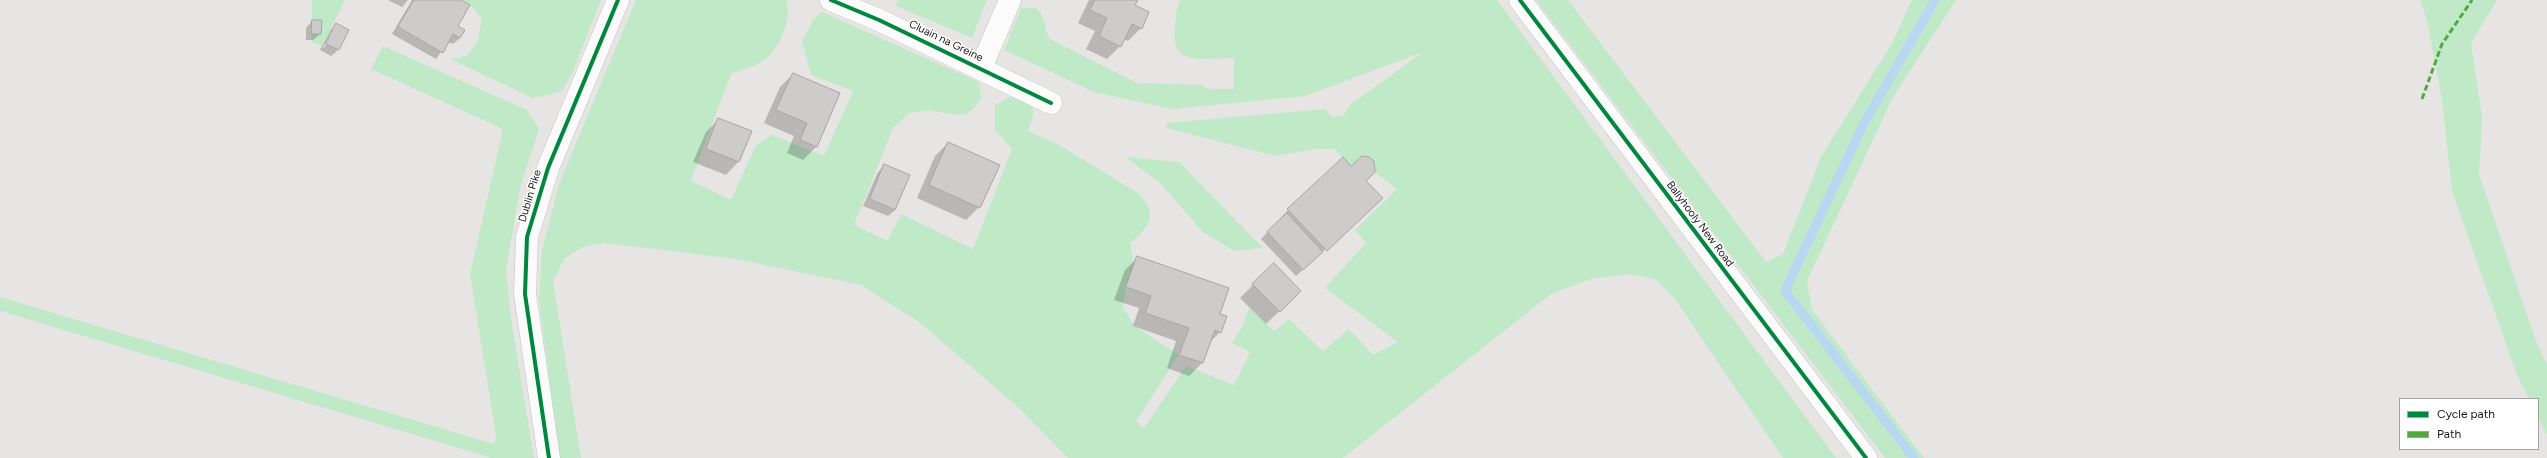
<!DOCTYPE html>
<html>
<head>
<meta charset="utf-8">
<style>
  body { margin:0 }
  #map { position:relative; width:2547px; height:458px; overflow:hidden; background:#e7e5e3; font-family:Figtree,sans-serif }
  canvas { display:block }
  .legend { position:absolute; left:2399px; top:398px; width:140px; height:52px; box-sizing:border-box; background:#fff; border:1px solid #a4a3a3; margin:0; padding:5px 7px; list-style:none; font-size:12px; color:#1c1a19 }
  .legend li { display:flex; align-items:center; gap:8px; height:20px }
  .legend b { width:20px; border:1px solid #a4a3a3 }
</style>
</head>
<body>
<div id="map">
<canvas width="2547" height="458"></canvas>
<ul class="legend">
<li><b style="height:5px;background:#00873e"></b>Cycle path</li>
<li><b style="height:5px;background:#52a942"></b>Path</li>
</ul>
</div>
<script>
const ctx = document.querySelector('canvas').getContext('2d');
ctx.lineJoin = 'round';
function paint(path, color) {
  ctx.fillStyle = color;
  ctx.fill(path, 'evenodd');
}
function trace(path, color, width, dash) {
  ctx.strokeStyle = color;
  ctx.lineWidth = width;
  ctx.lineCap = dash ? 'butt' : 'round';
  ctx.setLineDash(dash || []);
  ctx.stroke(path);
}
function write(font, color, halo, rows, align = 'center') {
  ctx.font = font + ' Figtree,sans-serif';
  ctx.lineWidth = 3;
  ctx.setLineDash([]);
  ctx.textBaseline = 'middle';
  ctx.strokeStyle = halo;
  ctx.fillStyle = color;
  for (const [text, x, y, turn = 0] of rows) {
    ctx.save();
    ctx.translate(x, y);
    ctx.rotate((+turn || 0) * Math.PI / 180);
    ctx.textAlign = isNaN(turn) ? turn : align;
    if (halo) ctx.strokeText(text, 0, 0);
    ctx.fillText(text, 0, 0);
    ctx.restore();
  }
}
paint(new Path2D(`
  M312,0H345L322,46L312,42V34H321L322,21L312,20Z
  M461,0H601L572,74L561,92L533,98L450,59L467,56L478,40L482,18L470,5Z
  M636,0H786C793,19 779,50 763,61C754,67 741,70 731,74L691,181L731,200L756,145L772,135L824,156L853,91L811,75L802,42L813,20L822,12L979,82L981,98L974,108L966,114L955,115L929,110L909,113L893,128L854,225L888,241L901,214L973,249L1012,149L995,130V105L1013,95C1036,106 1037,107 1028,131L1059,145L1138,193C1159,213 1150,227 1130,243L1134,267L1126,287L1123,308L1136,327L1179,355L1136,421L1144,428L1186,366L1234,385L1250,352L1232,343L1243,325L1249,308L1274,331L1289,319L1323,351L1349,329L1373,355L1398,342L1325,288L1366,243L1355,230L1397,189L1375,172L1374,161L1369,157L1362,156L1351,166L1335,149H1316L1275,156L1166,128L1167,123L1325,109L1332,117L1343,116L1350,105L1423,52L1305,96L1172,109L1094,92L1004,50L1021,8H1036C1046,16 1044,29 1050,39L1137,83L1201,85L1209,89H1234V58C1206,58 1169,68 1175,27C1176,18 1176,8 1180,0H1497L1836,458H1783L1675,299L1655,279L1628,274L1590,279L1551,294L1343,458H1068L1019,408L919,322L861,285L736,259L605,243L582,247L564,259L553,281L581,458H560L539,299L542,250L559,184Z
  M898,0H987L972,38L896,6Z
  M1536,0H1568L1766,262L1783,254L1821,157L1891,45L1912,0H1956L1893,97L1807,281L1812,310L1924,458H1885Z
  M2420,0H2497L2471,43L2482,117L2479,174L2537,344L2547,364V435L2538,417V399H2529L2517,375L2452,191L2442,100L2428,25Z
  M383,46L527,110L539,129L520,188L506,270L512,326L534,458H492L0,311V297L494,444L496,435L470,274L503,129L371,69Z
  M1125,157L1179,162L1263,248L1234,251L1203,232L1160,183Z`), '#c0e9c7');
paint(new Path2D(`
  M388,0H408L402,7Z
  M412,0H459L456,26L460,38L453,44L448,42L436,59L392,34Z
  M1089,0H1137L1134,6L1141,28L1128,41L1124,39L1120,46L1107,59L1086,49L1095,31L1078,23Z
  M312,21L320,34L313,40H306V28Z
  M336,24L348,30L338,50L331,56L320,50L330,31ZM331,31H333L324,48H323Z
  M793,74L839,94L816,147L803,160L787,153L794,136L764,123L780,87Z
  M719,119L738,162L726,175L693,162L706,132Z
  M948,143L979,207L966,220L917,198L935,156Z
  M885,165L895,210L888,216L863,206L878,172Z
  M1365,181L1368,211L1296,276L1261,239L1288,210Z
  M1138,257L1220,332L1209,343L1202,363L1189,376L1167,368L1176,341L1133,326L1139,308L1114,300L1125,270Z
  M1274,264L1300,291L1266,324L1240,298Z`), '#0003');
trace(new Path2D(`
  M1914,458L1785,291L1862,127L1935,0`), '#b7d8f0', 9);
const building = new Path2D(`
  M414,0H461L470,5L458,26L465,30L460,38L453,34L443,53L398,27Z
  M1095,0H1138L1135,5L1149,12L1142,29L1132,24L1121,47L1099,36L1107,18L1090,10Z
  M312,20H322L321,34H312Z
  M336,23L349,30L339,50L326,44Z
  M793,73L840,93L817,147L800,140L807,123L776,110Z
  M718,118L752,131L739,162L706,149Z
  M948,142L1000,165L980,208L929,185Z
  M1362,156L1369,157L1374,161L1375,172L1366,181L1383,198L1327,251L1287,209L1343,157L1351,166Z
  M884,164L910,175L895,210L870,199Z
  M1287,213L1323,252L1303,270L1267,232Z
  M1137,256L1229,288L1220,314L1227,316L1221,333L1215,330L1203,363L1179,355L1189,328L1145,313L1151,296L1126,287Z
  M1274,263L1301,291L1280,312L1252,284Z`);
paint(building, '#cdccca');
trace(building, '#a7a5a4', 1);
const street = new Path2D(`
  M831,0L879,20L1051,103
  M981,68L1010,0`);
const secondary = new Path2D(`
  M1520,0L1866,458
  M549,458L525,294L527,237L548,168L618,0`);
trace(street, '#c4c3c1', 23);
trace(secondary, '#c4c3c1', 23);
trace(street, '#fbfbfb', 22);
trace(secondary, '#fbfbfb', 22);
trace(new Path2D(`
  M2422,99L2442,44L2472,0`), '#52a942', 3, [6, 3]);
trace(new Path2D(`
  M831,0L879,20L1051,103
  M1520,0L1866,458
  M549,458L525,294L527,237L548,168L618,0`), '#00873e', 4);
write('11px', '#1c1a19', '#fff', [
  ["Cluain na Greine",946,41,26],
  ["Dublin Pike",530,196,-73],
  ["Ballyhooly New Road",1700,224,53]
]);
</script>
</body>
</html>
